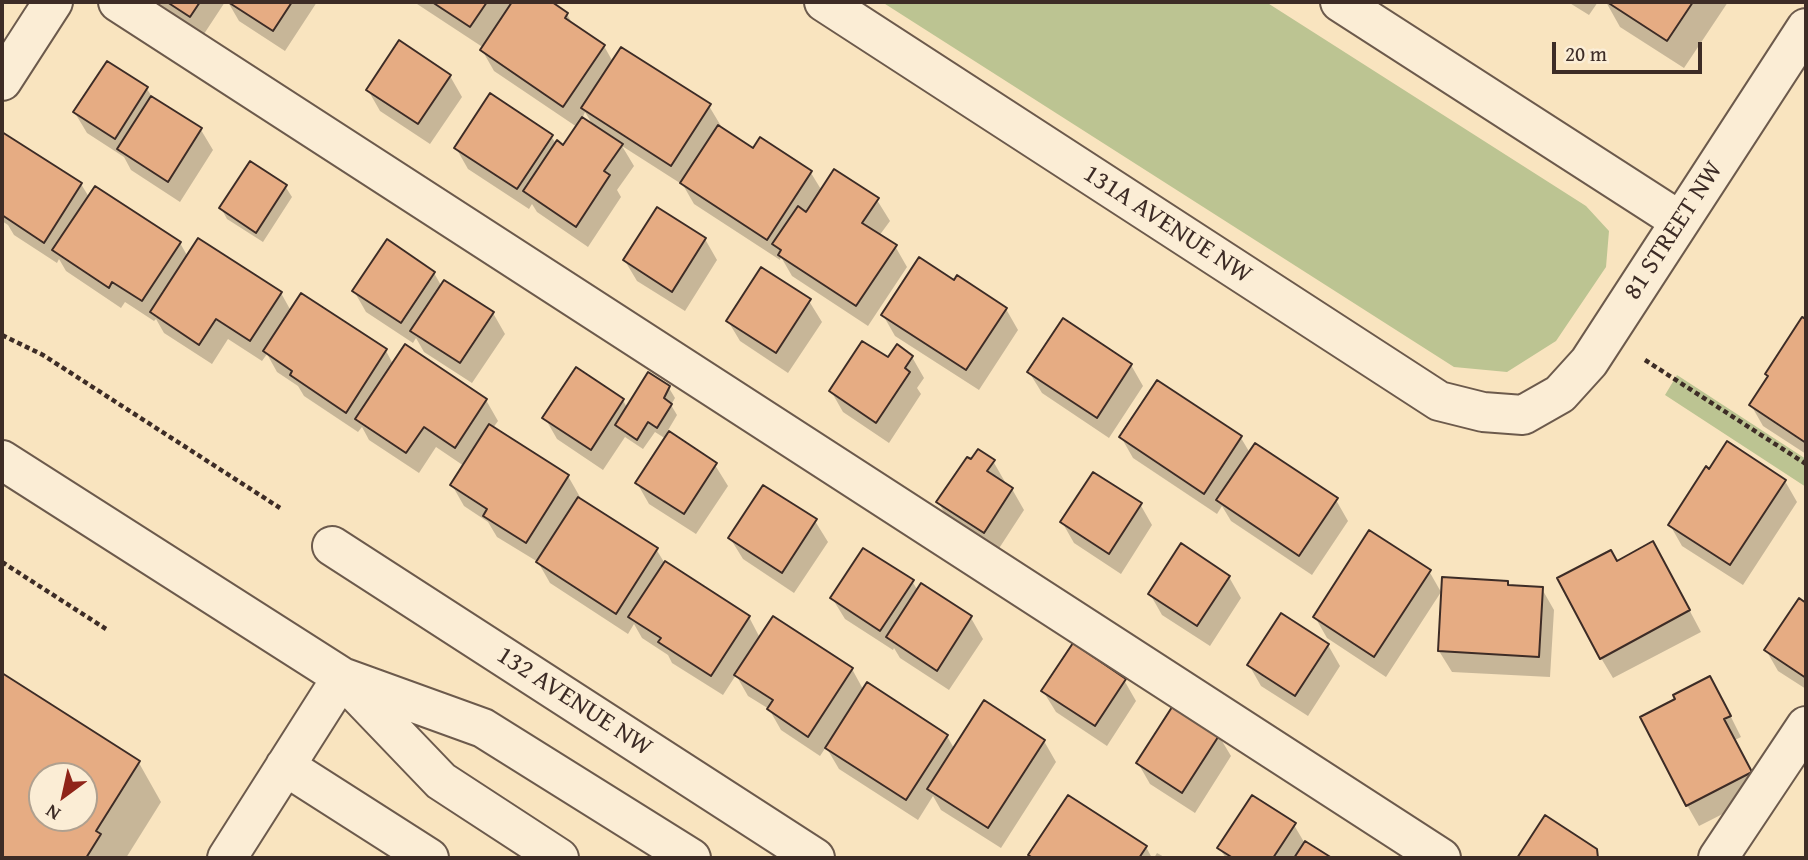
<!DOCTYPE html>
<html>
<head>
<meta charset="utf-8">
<style>
  body { margin:0 }
  #map { position:relative; width:1808px; height:860px; overflow:hidden; background:#f9e4bf; font-family:"Gentium Book Plus",serif }
  canvas { display:block }
  .frame { position:absolute; inset:0; border:4px solid #3d2c26; pointer-events:none }
  .north { position:absolute; left:28px; top:762px; width:70px; height:70px; box-sizing:border-box; background:#fbedd5; border:2px solid #afa08f; border-radius:50%; rotate:213deg; font-size:19px; font-weight:700; line-height:28px; text-align:center; color:#3d2c26 }
  .north::after { content:''; display:block; margin:auto; width:24px; height:32px; background:#8f2418; clip-path:polygon(50% 0,100% 100%,50% 72%,0 100%) }
  .scale { position:absolute; left:1552px; top:42px; width:150px; height:32px; box-sizing:border-box; border:4px solid #3d2c26; border-top:0; padding-left:9px; font-size:21px; line-height:24px; white-space:nowrap; color:#3d2c26; -webkit-text-stroke:5px #fbedd5; paint-order:stroke }
</style>
</head>
<body>
<div id="map">
<canvas width="1808" height="860"></canvas>
<div class="frame"></div>
<div class="north">N</div>
<div class="scale">20 m</div>
</div>
<script>
const ctx = document.querySelector('canvas').getContext('2d');
ctx.lineJoin = 'round';
function paint(path, color) {
  ctx.fillStyle = color;
  ctx.fill(path, 'evenodd');
}
function trace(path, color, width, dash) {
  ctx.strokeStyle = color;
  ctx.lineWidth = width;
  ctx.lineCap = dash ? 'butt' : 'round';
  ctx.setLineDash(dash || []);
  ctx.stroke(path);
}
function write(font, color, halo, rows, align = 'center') {
  ctx.font = font + ' "Gentium Book Plus",serif';
  ctx.lineWidth = 5;
  ctx.setLineDash([]);
  ctx.textBaseline = 'middle';
  ctx.strokeStyle = halo;
  ctx.fillStyle = color;
  for (const [text, x, y, turn = 0] of rows) {
    ctx.save();
    ctx.translate(x, y);
    ctx.rotate((+turn || 0) * Math.PI / 180);
    ctx.textAlign = isNaN(turn) ? turn : align;
    if (halo) ctx.strokeText(text, 0, 0);
    ctx.fillText(text, 0, 0);
    ctx.restore();
  }
}
paint(new Path2D(`
  M882,2H1266L1586,206L1609,231L1606,267L1556,341L1507,372L1454,367Z
  M1677,375L1806,459V487L1665,395Z`), '#bcc492');
paint(new Path2D(`
  M151,2H225L202,37Z
  M228,2H317L285,51L239,21Z
  M414,2H549L567,14L574,27L604,46L613,62L709,106L721,126L720,129L754,150L761,140L811,173L822,191L877,200L890,221L879,236L895,246L907,267L868,326L792,276L781,257L780,260L694,204L683,185L622,146L634,166L617,190L621,197L588,247L537,212L532,204L529,209L468,169L456,148L551,136L556,144L564,147L577,127L494,71L482,50L484,48ZM585,112L594,127L582,119Z
  M1568,2H1598L1589,15Z
  M1606,2H1728L1684,68L1620,27Z
  M108,63L147,89L154,100L201,130L213,150L180,202L131,170L124,157L87,133L75,113Z
  M450,76L462,97L430,144L380,111L368,90Z
  M3,134L81,184L89,197L180,243L188,257L281,293L291,311L386,351L393,364L486,400L498,421L493,428L568,476L580,497L579,499L656,549L664,562L749,617L760,638L852,669L864,691L947,736L955,750L1044,741L1056,762L1001,848L941,810L933,796L918,820L839,769L826,747L820,756L781,730L769,709L748,696L736,675L723,695L672,663L668,655L642,638L634,624L628,634L550,583L538,562L497,537L488,522L464,506L452,485L464,466L436,447L419,473L369,440L362,427L358,432L304,396L298,386L277,372L267,354L262,361L228,339L212,364L164,333L156,319L154,321L125,302L121,308L66,271L59,259L57,263L14,235L8,225L2,221Z
  M285,186L292,197L263,242L227,219L221,208Z
  M705,239L717,260L685,311L637,281L625,261Z
  M434,273L442,287L493,313L505,334L472,383L424,352L416,338L413,343L366,312L354,291Z
  M809,301L822,322L788,373L740,341L728,321Z
  M1006,309L1018,330L979,390L895,336L883,315Z
  M1803,319L1806,322V454L1763,426L1751,405Z
  M1063,320L1131,365L1143,386L1109,438L1042,393L1029,372Z
  M912,357L924,378L917,388L921,394L889,443L843,412L831,391L888,360Z
  M669,388L675,398L671,405L677,415L667,432L715,465L728,486L696,534L649,504L637,483L666,439L655,432L643,449L625,437L603,470L557,439L545,418L623,400L627,408Z
  M1121,437L1241,438L1250,453L1336,500L1348,521L1312,575L1231,521L1222,506L1217,514L1133,458Z
  M993,461L1005,482L1004,484L1012,489L1024,510L996,553L951,523L938,502Z
  M1710,471L1785,481L1797,502L1743,585L1682,546L1670,525Z
  M1140,504L1152,525L1121,574L1074,543L1062,522Z
  M815,521L828,542L794,593L743,559L730,538Z
  M1616,563L1665,564L1701,632L1613,678L1601,658Z
  M1429,571L1441,592L1386,677L1327,638L1315,617Z
  M1229,577L1241,598L1210,646L1162,615L1150,594Z
  M912,581L918,591L971,618L983,639L949,690L900,658L894,648L893,650L845,619L832,598Z
  M1507,583L1509,587L1542,589L1554,610L1550,677L1452,672L1439,651Z
  M1799,600L1806,605V689L1778,671L1766,650Z
  M1328,645L1340,666L1308,716L1261,686L1249,665Z
  M2,676L139,763L161,802L126,858H2ZM42,776H84V818H42Z
  M1124,680L1136,701L1107,746L1056,712L1043,691Z
  M1722,699L1741,737L1735,740L1762,794L1699,826L1687,805Z
  M1219,736L1231,756L1195,813L1150,784L1138,763Z
  M1294,825L1304,842L1329,858H1226L1219,848Z
  M1146,847L1152,858H1032L1030,855Z
  M1157,853L1166,858H1154Z`), '#0003');
const building = new Path2D(`
  M167,2H200L190,17Z
  M228,2H292L273,31Z
  M432,2H487L470,27Z
  M512,2H552L568,13L565,18L605,45L563,107L480,50Z
  M1607,2H1693L1667,41Z
  M399,40L451,75L418,124L366,90Z
  M621,47L711,104L671,166L581,108Z
  M107,61L148,87L115,139L73,112Z
  M490,93L553,135L517,189L454,148Z
  M151,96L202,128L168,182L117,149Z
  M582,117L623,144L604,171L610,175L576,227L523,191L557,140L563,145Z
  M718,125L753,148L760,137L812,171L767,240L680,183Z
  M2,132L82,183L44,243L2,215Z
  M250,161L287,185L256,233L219,208Z
  M834,169L879,198L862,223L897,245L856,306L778,255L781,250L772,244L798,206L806,212Z
  M95,186L181,242L142,301L112,282L109,288L52,250Z
  M657,207L706,238L672,292L623,260Z
  M198,238L282,292L250,341L216,319L199,345L150,312Z
  M387,239L435,272L401,323L352,291Z
  M919,257L954,280L957,275L1007,308L966,370L881,315Z
  M761,267L811,299L776,353L726,321Z
  M444,280L494,312L460,363L410,331Z
  M301,293L387,349L346,413L290,375L292,371L263,351Z
  M1802,317L1806,319V443L1749,405L1768,376L1765,374Z
  M1063,318L1132,364L1097,418L1027,372Z
  M862,341L888,357L897,344L913,356L905,368L910,372L876,423L829,391Z
  M405,344L487,399L455,448L424,427L406,453L355,419Z
  M576,367L624,399L591,450L542,418Z
  M648,372L670,386L664,398L672,404L657,428L648,422L637,440L615,425Z
  M1157,380L1242,436L1204,494L1119,437Z
  M489,424L569,475L526,543L483,516L487,509L450,485Z
  M669,431L717,463L684,514L635,483Z
  M1727,441L1786,480L1730,565L1668,525L1706,466L1709,469Z
  M1255,443L1338,498L1299,556L1216,500Z
  M978,449L995,460L987,471L1013,488L984,533L936,502L967,457L971,459Z
  M1093,472L1142,503L1109,554L1060,522Z
  M763,485L817,519L782,573L728,538Z
  M578,497L658,548L616,614L536,562Z
  M1369,530L1431,570L1374,657L1313,617Z
  M1653,541L1690,610L1600,659L1557,578L1611,550L1617,561Z
  M1181,543L1230,576L1197,626L1148,594Z
  M863,548L914,580L880,631L830,598Z
  M665,561L750,616L711,676L658,642L661,638L628,617Z
  M1442,577L1508,581V585L1543,587L1539,657L1438,651Z
  M921,583L972,616L937,671L886,637Z
  M1799,598L1806,603V678L1764,650Z
  M1281,613L1329,644L1295,696L1247,665Z
  M773,616L853,668L808,737L767,709L773,700L734,675Z
  M1073,643L1126,679L1095,726L1041,691Z
  M2,673L140,761L96,831L101,834L86,858H2ZM42,776H84V818H42Z
  M1710,676L1731,716L1724,719L1752,772L1686,806L1640,717L1675,699L1673,695Z
  M867,682L948,735L906,800L825,748Z
  M984,700L1045,740L988,828L927,789Z
  M1174,704L1220,734L1182,793L1136,763Z
  M1068,795L1147,846L1139,858H1033L1028,855Z
  M1252,795L1296,823L1273,858H1233L1217,848Z
  M1545,815L1597,849L1598,858H1517Z
  M1305,841L1332,858H1294Z`);
paint(building, '#e6ac83');
trace(building, '#3d2c26', 2);
const minor = new Path2D(`
  M118,2L1441,858
  M824,2L1439,401L1483,412L1523,415L1560,394L1589,362L1806,28
  M1340,2L1680,221
  M2,81L53,2
  M2,460L342,677L483,728L691,858
  M332,546L815,858
  M348,684L441,781L559,858
  M285,766L429,858
  M227,858L342,677
  M1718,858L1806,726`);
trace(minor, '#6c5a4c', 42);
trace(new Path2D(`
  M2,335L43,355L280,508
  M1645,360L1806,464
  M2,562L106,629`), '#3d2c26', 4.5, [5, 3.5]);
trace(minor, '#fbedd5', 38);
write('26px', '#3d2c26', '#fbedd5', [
  ["131A AVENUE NW",1167,225,33],
  ["81 STREET NW",1674,231,-57],
  ["132 AVENUE NW",574,702,33]
]);
</script>
</body>
</html>
